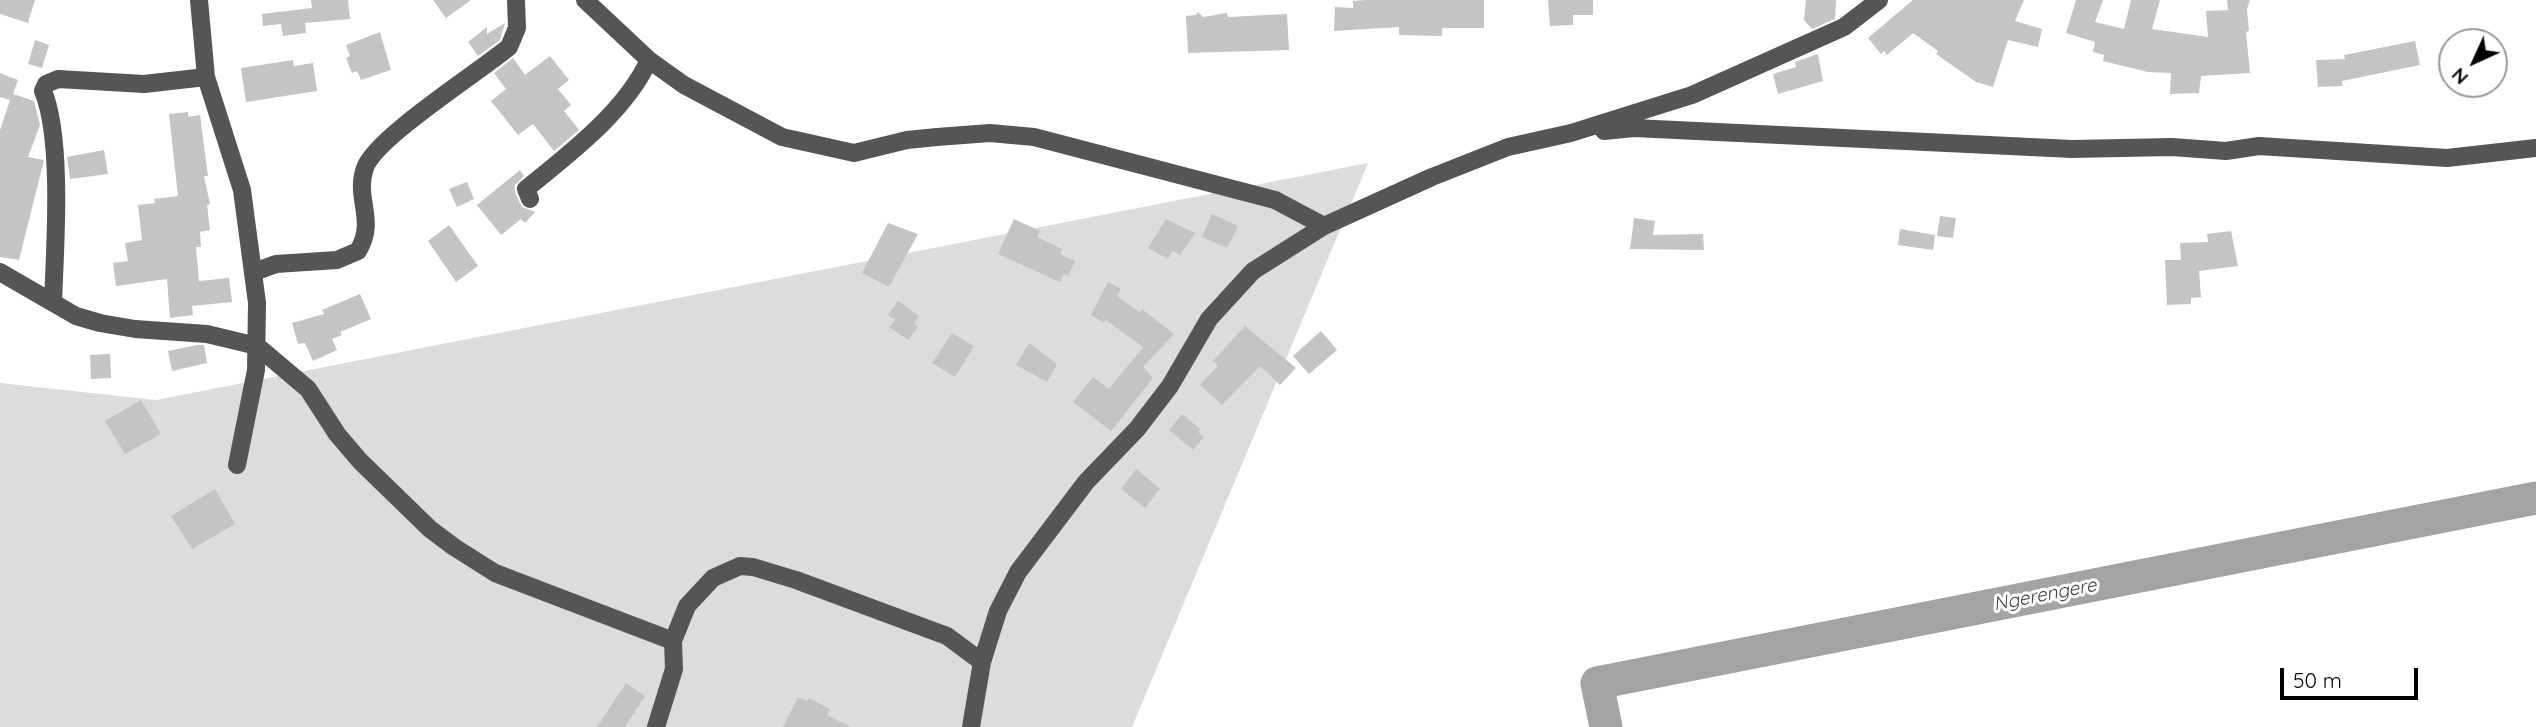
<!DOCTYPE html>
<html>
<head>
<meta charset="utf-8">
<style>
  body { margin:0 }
  #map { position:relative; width:2536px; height:727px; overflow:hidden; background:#fff; font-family:Quicksand,sans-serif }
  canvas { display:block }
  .north { position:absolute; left:2438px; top:28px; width:70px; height:70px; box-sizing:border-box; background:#fff; border:2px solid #999; border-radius:50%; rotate:225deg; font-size:19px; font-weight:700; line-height:28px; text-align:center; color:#000 }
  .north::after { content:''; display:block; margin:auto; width:24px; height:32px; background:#000; clip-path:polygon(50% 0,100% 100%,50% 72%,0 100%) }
  .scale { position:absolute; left:2280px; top:668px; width:138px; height:32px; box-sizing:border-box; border:4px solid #000; border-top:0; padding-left:9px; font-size:21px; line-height:24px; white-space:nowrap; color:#000; -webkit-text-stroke:5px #fff; paint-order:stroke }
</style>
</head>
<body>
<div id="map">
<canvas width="2536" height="727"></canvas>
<div class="north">N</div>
<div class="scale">50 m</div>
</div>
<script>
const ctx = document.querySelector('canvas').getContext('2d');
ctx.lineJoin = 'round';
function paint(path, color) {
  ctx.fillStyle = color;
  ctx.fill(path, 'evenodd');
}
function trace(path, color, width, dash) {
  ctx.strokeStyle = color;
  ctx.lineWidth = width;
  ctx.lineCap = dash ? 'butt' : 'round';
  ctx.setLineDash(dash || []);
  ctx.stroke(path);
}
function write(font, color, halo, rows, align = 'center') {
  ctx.font = font + ' Quicksand,sans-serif';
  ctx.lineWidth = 6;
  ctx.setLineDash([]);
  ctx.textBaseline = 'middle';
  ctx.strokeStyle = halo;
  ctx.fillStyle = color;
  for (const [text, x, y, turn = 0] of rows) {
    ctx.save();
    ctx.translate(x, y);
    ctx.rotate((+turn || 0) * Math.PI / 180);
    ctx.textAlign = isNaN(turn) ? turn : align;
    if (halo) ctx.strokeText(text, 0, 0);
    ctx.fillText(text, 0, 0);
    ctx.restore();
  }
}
paint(new Path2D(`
  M1368,163L1132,727H0V383L156,400Z`), '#dcdcdc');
trace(new Path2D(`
  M1606,727L1597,683L2536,498`), '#a3a3a3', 33);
paint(new Path2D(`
  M0,0H35L28,23L0,14Z
  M311,0H348L350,19L305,23L306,33L283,36L281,24L263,26L262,14L312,8Z
  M433,0H471L446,18Z
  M1365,0H1484V28H1442V36L1399,35V27L1334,31L1335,7L1353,8V1Z
  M1548,0H1593V15H1573V25L1550,26Z
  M1806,0H1836L1835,19L1812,29L1804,20Z
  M1913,0H2024L2015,21L2042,29L2038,47L2008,40L1993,87L1976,82L1936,54L1938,51L1913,33L1887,55L1884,51L1881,54L1868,38Z
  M2076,0H2103L2095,22L2124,29L2131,0H2160L2152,29L2208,37L2206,11L2228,10L2227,0H2250L2247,9L2249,31L2246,32L2250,73L2201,76L2199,93L2170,94L2171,73L2148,72L2103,61L2104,55L2093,52L2095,42L2066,33Z
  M1198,12L1203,17L1227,13L1228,17L1287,14L1289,50L1188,53L1186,16L1196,15Z
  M505,23L500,40L478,56L468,42L487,27V34Z
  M380,32L391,70L361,80L357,71L352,73L346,58L350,56L346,45Z
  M35,40L49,45L42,68L28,64Z
  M2415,41L2420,65L2342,81V86L2318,87L2316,60L2345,59L2344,55Z
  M1818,54L1823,81L1778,94L1773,74L1796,67L1795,62Z
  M550,56L569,80L558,89L571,105L564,111L579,130L554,151L533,124L518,135L491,101L506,89L494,73L513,58L525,75Z
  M293,60L294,66L313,63L317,91L246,102L241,68Z
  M0,73L18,80L13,94L34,101L40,125L28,157L44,160L19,260L0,257V130L10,100L0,97Z
  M188,112V117L200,115L208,176H204L210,204L207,205L210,230L200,232L201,247H196L199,281L229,278L232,302L192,306L193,315L170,318L167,279L116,286L113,263L128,261L125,243L142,240L138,205L155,203L154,199L178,196L169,114Z
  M104,150L108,174L70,179L67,157Z
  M520,170L524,176L515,185V193L522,207L535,212L525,223L521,219L501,235L477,205Z
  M467,182L474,199L457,207L449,189Z
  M1212,214L1238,226L1227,248L1202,237Z
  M1940,216L1956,218L1953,238L1937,236Z
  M1634,218L1655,221L1653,235L1703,234L1704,250L1630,249Z
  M1014,219L1040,231L1037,237L1062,249L1060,254L1075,261L1068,276L1064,274L1060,282L998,254Z
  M1166,219L1195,233L1180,255L1172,251L1168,259L1148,248Z
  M888,223L918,234L889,287L862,273Z
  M449,225L478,266L456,282L428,241Z
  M1900,229L1935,235L1933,250L1898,245Z
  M2231,231L2238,266L2199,271L2201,297L2191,298V304L2167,305L2165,260H2181L2180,243L2208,242L2207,234Z
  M1108,282L1121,289L1117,296L1140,313L1142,309L1174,334L1143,367L1153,378L1111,431L1073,402L1093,377L1109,389L1143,347L1106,320L1104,323L1091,315Z
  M360,294L371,319L340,332L342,335L332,339L337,350L313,361L305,343L298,344L292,323L324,314L322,310Z
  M898,301L919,316L914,324L918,327L908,340L889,327L895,320L888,315Z
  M1245,326L1296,368L1280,385L1260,366L1222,405L1200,385L1218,366L1213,361Z
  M1321,331L1337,350L1309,374L1293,356Z
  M952,333L974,346L955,377L932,363Z
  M1029,343L1057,364L1047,382L1016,365Z
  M197,345H204L207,363L172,371L168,351Z
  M110,354L111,378L91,379L90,355Z
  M141,400L161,434L125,454L105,421Z
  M1182,414L1200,429L1198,432L1204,437L1193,450L1169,430Z
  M1136,469L1160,489L1145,508L1121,489Z
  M215,489L235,524L192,549L171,516Z
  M626,683L645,696L625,727H597Z
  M798,697L807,701L809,698L830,709L827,715L851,727H783Z`), '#c4c4c4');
trace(new Path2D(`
  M199,0L206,77L242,190L257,303L256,370L237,465
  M585,0L649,60L684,85L782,137L854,153L907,140L937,137L990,133L1034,137L1275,200L1324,226
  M1604,131L1634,128L2072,149L2172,147L2226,151L2259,146L2447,158L2536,148
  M530,199L526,189C569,154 625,112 649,60
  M0,272L76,316L100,323L135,329L207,334L257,346L308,389L337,434L360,461L430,529L454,547L495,573L673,641
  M254,272L276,264L337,260L358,251C377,220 354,198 365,168C375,138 479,72 509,47L517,28L516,0
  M53,302C55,248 63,139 43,91L46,84L58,79L144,84L206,77
  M656,727L674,669L673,641L687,606L713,578L740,566L753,567L796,580L947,636L982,662
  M971,727L982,662L998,611L1018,572L1086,482L1137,429L1170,386L1209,319L1253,271L1324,226L1432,177L1508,147L1571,133L1692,95L1844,27L1879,0`), '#555', 18);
write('italic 19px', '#444', '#fff', [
  ["Ngerengere",2045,595,-11]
]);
</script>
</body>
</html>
